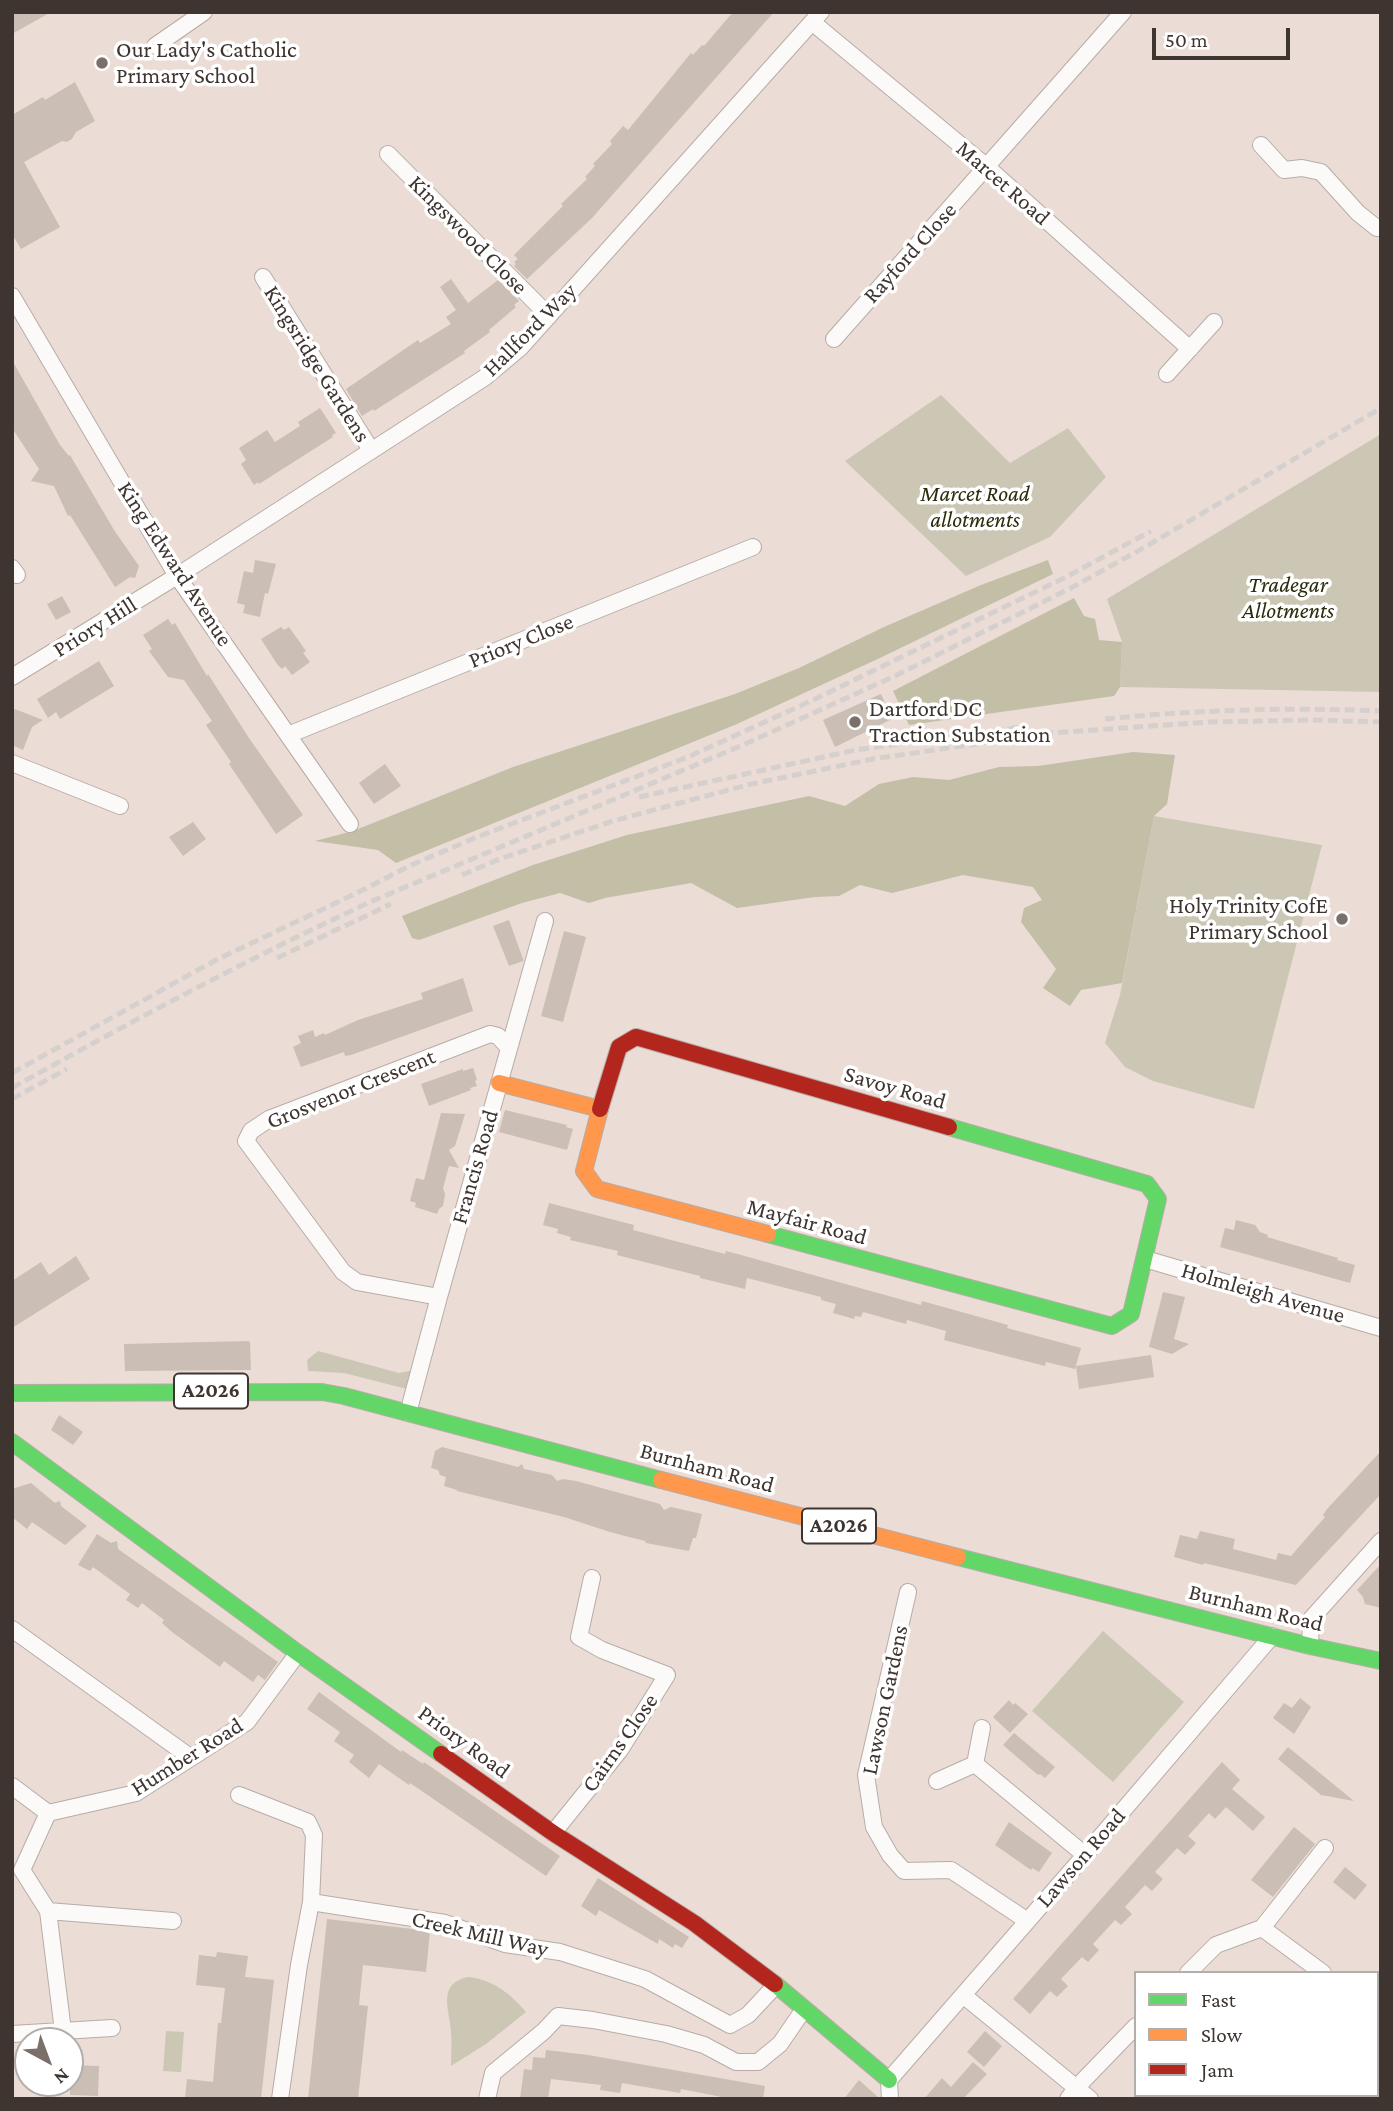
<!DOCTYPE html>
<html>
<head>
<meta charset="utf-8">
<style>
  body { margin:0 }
  #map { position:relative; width:1393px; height:2111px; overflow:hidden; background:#ebdcd6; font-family:"Crimson Pro",serif }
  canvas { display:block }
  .frame { position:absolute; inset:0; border:14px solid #3e3430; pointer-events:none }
  .legend { position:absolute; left:1134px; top:1971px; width:245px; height:126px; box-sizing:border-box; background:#fff; border:2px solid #b2aeac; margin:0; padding:9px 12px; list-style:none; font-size:21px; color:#3e3430 }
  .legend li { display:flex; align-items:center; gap:14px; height:35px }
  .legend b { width:35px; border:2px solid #b2aeac }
  .north { position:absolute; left:14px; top:2027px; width:70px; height:70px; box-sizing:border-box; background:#fff; border:2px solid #b2aeac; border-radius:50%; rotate:139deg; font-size:19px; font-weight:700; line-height:28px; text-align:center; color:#3e3430 }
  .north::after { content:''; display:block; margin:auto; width:24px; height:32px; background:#7b6f6a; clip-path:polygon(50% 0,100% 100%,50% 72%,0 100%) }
  .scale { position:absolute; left:1152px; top:28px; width:138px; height:32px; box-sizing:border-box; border:4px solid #3e3430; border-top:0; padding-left:9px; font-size:21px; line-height:24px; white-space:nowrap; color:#3e3430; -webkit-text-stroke:5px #fff; paint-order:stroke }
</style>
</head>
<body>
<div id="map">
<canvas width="1393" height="2111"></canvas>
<div class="frame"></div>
<ul class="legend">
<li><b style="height:9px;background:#63d668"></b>Fast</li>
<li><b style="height:9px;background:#ff974d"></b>Slow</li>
<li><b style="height:9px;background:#b3261e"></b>Jam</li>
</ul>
<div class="north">N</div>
<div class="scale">50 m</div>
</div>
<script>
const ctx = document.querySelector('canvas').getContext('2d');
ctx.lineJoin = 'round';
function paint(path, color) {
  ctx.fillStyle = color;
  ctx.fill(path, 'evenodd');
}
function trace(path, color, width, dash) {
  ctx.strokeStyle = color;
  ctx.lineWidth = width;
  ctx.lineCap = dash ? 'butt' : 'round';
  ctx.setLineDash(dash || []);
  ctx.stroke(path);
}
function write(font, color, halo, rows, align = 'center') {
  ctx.font = font + ' "Crimson Pro",serif';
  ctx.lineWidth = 7;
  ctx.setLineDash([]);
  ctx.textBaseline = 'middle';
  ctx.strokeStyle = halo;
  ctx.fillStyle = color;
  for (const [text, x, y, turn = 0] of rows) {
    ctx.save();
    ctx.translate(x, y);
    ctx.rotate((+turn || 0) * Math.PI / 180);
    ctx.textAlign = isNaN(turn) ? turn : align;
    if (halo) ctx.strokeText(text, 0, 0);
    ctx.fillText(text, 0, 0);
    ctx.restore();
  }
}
paint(new Path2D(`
  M941,395L1010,463L1068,428L1106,477L1050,537L966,576L845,461Z
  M1381,434V692L1120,687L1122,642L1107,599Z
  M1154,816L1322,845L1254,1109L1153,1081L1125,1067L1105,1043L1120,995Z
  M318,1351L399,1373L414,1370L407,1389L344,1373L308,1371L307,1360Z
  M1103,1631L1184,1702L1113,1782L1032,1711Z
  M468,1977C492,1979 511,1994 526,2012L486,2044L451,2066C451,2055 452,2043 451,2032C450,2010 436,1984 468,1977Z
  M166,2031L184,2032L181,2072L163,2071Z`), '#ccc7b4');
paint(new Path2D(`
  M1048,560L1053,574L882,657L737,724L396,863L378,850L315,841L353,831L513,767L735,694L799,668L884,627L981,585Z
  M1074,598L1084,616L1095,619L1099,640L1122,642L1120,687L1114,696L909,725L893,691Z
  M1133,752L1175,755L1167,804L1154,816L1122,983L1081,990L1070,1006L1043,988L1056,969L1021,922L1024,908L1042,900L1033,887L963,875L892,893L860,885L839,896L815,897L737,908L691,883L605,898L589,903L560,893L522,903L419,940L412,938L402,916L533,865L627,835L809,796L845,806L879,784L913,777L949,780L999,767L1038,766Z`), '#c3bea6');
paint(new Path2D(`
  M12,12H51L12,34Z
  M733,12H774L592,218L527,279L514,266L516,264L514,262L518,259L514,255L563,206L561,204L587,179L585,177L595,166L593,164L612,144L610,141L623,126L628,130L691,53L693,55L702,45L704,46Z
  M75,82L95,121L76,132L72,139L67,142L62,141L24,162L60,227L21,249L12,234V115L43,97L45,100Z
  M451,279L468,303L498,280L519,301L514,305L516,307L489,330L490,332L464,351L465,353L374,411L373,409L362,416L346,389L418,340L420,343L451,324L446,317L456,310L440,287Z
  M12,360L60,445L69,456L70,455L114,530L139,566L135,578L130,577L115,587L70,515L68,516L54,486L31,481L39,469L12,428Z
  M320,408L336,433L332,435L333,437L259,484L258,482L254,485L241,464L246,460L239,448L267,430L275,442L300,426L298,422Z
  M255,560L276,564L268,594L265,593L260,617L243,613L245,605L237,603L244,571L253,573Z
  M62,596L71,612L56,620L47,604Z
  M168,619L172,625L175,623L207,676L208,674L249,738L303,815L276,834L229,764L231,762L206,725L212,721L184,680L168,677L149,651L152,649L143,635Z
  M281,627L284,630L289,627L306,651L303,653L310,662L292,675L285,666L282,669L277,664L261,639Z
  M99,661L114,686L60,719L56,712L48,718L37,699Z
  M881,694L892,719L835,747L823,720Z
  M12,708L43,720L32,727L23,750L12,745Z
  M385,764L401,786L374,804L359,783Z
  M193,822L206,839L183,856L169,837Z
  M509,920L523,959V961L509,966L493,926Z
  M564,931L586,937L563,1022L541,1016Z
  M463,978L473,1011L351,1055L345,1056L344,1052L301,1067L293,1047L301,1043L298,1036L313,1030L315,1037L324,1033L325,1035L358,1020L423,999L421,993Z
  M473,1068L477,1080L475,1081L477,1086L470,1088L471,1090L429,1106L421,1084L463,1069V1071Z
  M505,1110L567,1125L566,1127L573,1129L567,1150L499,1132Z
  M441,1113L465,1114L455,1146L449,1150L459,1168L449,1166L443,1188L445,1194L443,1206L439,1209L437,1214L415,1207L416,1203L410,1201L416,1178L424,1180Z
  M549,1203L634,1225L633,1230L725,1254L726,1251L741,1255L921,1305L922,1301L1008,1325L1007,1328L1081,1348L1075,1369L1046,1362L1045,1366L944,1340L946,1331L907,1320L906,1324L863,1312L861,1317L855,1316L854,1319L833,1313L836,1304L821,1300V1297L747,1278L745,1289L700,1278V1276L617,1255L618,1251L570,1240L571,1237L557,1233L558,1229L543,1225Z
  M1236,1220L1255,1225L1260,1232L1268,1235L1267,1237L1338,1258L1337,1260L1355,1265L1350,1283L1220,1247L1225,1228L1234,1230Z
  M76,1256L90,1279L12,1328V1281L41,1262L49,1275Z
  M1163,1292L1185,1297L1174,1339L1189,1344L1172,1354L1149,1347Z
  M249,1341L250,1343L251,1370L125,1371L124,1344Z
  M1151,1355L1154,1377L1079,1389L1076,1366Z
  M59,1415L83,1432L73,1445L51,1430Z
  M442,1447L518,1467L522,1464L524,1469L552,1475L557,1481L563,1479L576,1481L660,1504L664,1510L671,1507L702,1514L696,1538H693L689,1551L646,1543L645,1541L610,1532L564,1517L457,1491V1490L444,1486L446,1477L440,1475L438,1470L431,1468L435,1451Z
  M1381,1451V1494L1296,1585L1204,1563L1203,1565L1174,1557L1180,1535L1197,1539L1200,1531L1235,1539L1233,1549L1276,1560L1278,1553L1291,1556L1325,1517L1323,1515L1327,1509Z
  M31,1483L55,1503L60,1501L61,1506L87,1526L65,1545L32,1522L27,1529L12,1517V1489Z
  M97,1534L111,1543L117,1541L118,1549L278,1662L265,1680L258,1675L253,1682L224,1661L220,1667L172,1632L162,1623L164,1620L142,1603L138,1608L126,1600L130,1594L93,1567L90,1571L78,1565Z
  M1381,1564V1608L1365,1604L1363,1597L1357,1590Z
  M319,1692L401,1752L402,1750L423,1764L424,1762L560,1856L546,1876L410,1783L409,1785L379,1764L369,1778L349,1762L354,1755L334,1741L340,1732L307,1709Z
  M1300,1698L1311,1707L1294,1734L1273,1718L1284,1703L1292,1708Z
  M1009,1700L1013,1705L1015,1703L1028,1714L1010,1733L993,1717Z
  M1014,1733L1055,1767L1045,1778L1040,1774L1038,1775L1003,1745Z
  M1288,1747L1354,1801L1321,1795L1278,1759Z
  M1222,1762L1240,1780L1232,1789L1265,1817L1253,1831L1226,1807L1215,1819L1209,1813L1188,1836L1196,1843L1185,1855L1177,1848L1155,1872L1163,1879L1152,1891L1145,1885L1125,1907L1132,1914L1121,1925L1115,1920L1093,1944L1099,1950L1088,1962L1082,1957L1061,1979L1068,1986L1057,1997L1050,1991L1030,2014L1013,1999Z
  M1009,1822L1052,1853L1039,1872L1032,1868L1031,1870L995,1845Z
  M1294,1827L1315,1844L1273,1897L1251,1880Z
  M1345,1867L1367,1885L1355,1900L1333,1882Z
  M598,1878L689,1937L682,1948L675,1944L673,1948L659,1939L658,1944L599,1910L596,1916L581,1906Z
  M327,1919L430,1931L426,1972L363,1965L359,2005L368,2006L358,2099H308Z
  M217,1952L248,1956L245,1977L274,1980L261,2099H185L187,2079L213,2082L218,2023H221L225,1988L196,1985L199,1955L216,1957Z
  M985,2031L1002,2046L984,2067L967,2052Z
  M546,2050L588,2055L765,2086L763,2099H732L681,2089L680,2093L622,2083L620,2093L600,2090L601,2085L551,2079L548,2099H520L524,2069L532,2070L533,2057L545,2058Z
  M973,2062L987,2074L963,2099H924L942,2078L951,2087Z
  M70,2065L99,2066L98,2096L70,2095Z
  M859,2080L879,2098V2099H844Z`), '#cabeb5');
const street = new Path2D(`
  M812,22L987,167L1190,349
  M155,46L204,12
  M1261,145L1284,170L1302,168L1321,172L1358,213L1377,228L1381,227
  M388,154L549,316
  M263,277L371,450
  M12,296L177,576L350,824
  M834,339L1123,12
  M1167,374L1214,322
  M12,568L17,575
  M12,677L177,576L484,378L521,347L821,12
  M288,735L753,547
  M12,763L120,806
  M1145,1259L1381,1328
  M439,1297L357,1282L343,1272L246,1141L251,1131L269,1119L490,1034L498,1036L509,1048
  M408,1413L439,1297L545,921
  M908,1592L866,1775L874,1827L890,1855L904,1871L951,1870L1026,1920
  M12,1629L190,1757
  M1310,1646L1311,1619L1381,1541
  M982,1728L975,1764L1085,1855
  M937,1781L975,1764
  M12,1786L48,1813L136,1793L247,1722L298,1653
  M239,1795L308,1822L314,1835L311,1902L445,1923L505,1944L560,1952L645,1979L730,2025L748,2015L776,1985
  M48,1813L22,1870L48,1911L63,2031
  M553,1833L620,1750L667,1675L602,1650L579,1637L592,1578
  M48,1911L173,1921
  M1262,1928L1323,1973
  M1188,1973L1216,1945L1262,1928L1325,1848
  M963,1995L1090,2099
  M12,2034L112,2028
  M280,2099L299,1965L311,1902
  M487,2099L493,2073L544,2031L558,2016L593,2020L666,2034L704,2045L736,2062H758L780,2044L804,2009
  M890,2099L889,2080L1085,1855L1272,1636
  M1068,2099L1077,2087L1136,2026
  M1274,2099L1277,2095`);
const fast = new Path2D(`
  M768,1234L1112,1326L1131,1314L1158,1199L1147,1184L949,1127
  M12,1393L322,1392L344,1396L661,1480
  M12,1442L298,1653L441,1754
  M958,1557L1310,1646L1381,1661
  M775,1984L889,2080`);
const slow = new Path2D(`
  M499,1083L600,1109L584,1171L597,1189L768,1234
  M661,1480L958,1557`);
const jam = new Path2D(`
  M600,1109L619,1047L636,1037L949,1127
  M441,1754L553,1833L694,1923L775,1984`);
trace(street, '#b7aca7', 18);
trace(fast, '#b7aca7', 18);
trace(slow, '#b7aca7', 18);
trace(jam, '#b7aca7', 18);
trace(street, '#fcfaf9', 16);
trace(fast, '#63d668', 16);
trace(slow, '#ff974d', 16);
trace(jam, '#b3261e', 16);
trace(new Path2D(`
  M1105,719C1196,710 1289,707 1381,711
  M639,797L856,750L1028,726
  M462,875L502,858L613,821L747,785L873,759L1051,733L1209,722L1312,720L1381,722
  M277,958L391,904
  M12,1073L216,960L363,890L409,866L477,837L688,757L813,700L1066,577L1151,531
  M12,1088C130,1022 248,959 370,902L743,745L897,675L1071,588L1145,547L1381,408
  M12,1099L67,1069`), '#d5d0ce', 5, [10, 5]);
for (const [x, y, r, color] of [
  [102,63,7,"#7b6f6a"],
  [855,722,7,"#7b6f6a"],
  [1342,919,7,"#7b6f6a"]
]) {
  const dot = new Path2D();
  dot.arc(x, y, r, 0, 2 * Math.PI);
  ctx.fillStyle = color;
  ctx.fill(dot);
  trace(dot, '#fff', 2.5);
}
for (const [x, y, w] of [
  [211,1391,74],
  [839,1526,74]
]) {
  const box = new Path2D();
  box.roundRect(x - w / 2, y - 17.5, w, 35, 5);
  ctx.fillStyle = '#fff';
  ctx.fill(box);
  trace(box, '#3e3430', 2);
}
write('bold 21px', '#3e3430', null, [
  ["A2026",211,1391],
  ["A2026",839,1526]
]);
write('23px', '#3e3430', '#fff', [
  ["Our Lady's Catholic",116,50],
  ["Primary School",116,76],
  ["Dartford DC",869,709],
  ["Traction Substation",869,735],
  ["Holy Trinity CofE",1328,906,"right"],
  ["Primary School",1328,932,"right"]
], 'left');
write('23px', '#3e3430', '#fff', [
  ["Marcet Road",1003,183,41],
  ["Kingswood Close",468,235,45],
  ["Rayford Close",910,253,-48],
  ["Hallford Way",530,330,-45],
  ["Kingsridge Gardens",317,364,58],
  ["King Edward Avenue",175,564,57],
  ["Priory Hill",95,627,-32],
  ["Priory Close",521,641,-22],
  ["Savoy Road",895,1088,16],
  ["Grosvenor Crescent",351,1089,-22],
  ["Francis Road",475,1167,-74],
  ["Mayfair Road",807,1222,15],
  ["Holmleigh Avenue",1263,1293,16],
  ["Burnham Road",707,1468,15],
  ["Burnham Road",1256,1608,14],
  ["Lawson Gardens",885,1700,-78],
  ["Priory Road",464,1742,36],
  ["Cairns Close",620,1743,-55],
  ["Humber Road",187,1757,-32],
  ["Lawson Road",1081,1858,-49],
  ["Creek Mill Way",480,1934,13]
]);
write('italic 23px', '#2a2c0b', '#fff', [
  ["Marcet Road",975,494],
  ["allotments",975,520],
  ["Tradegar",1288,585],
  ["Allotments",1288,611]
]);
</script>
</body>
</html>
